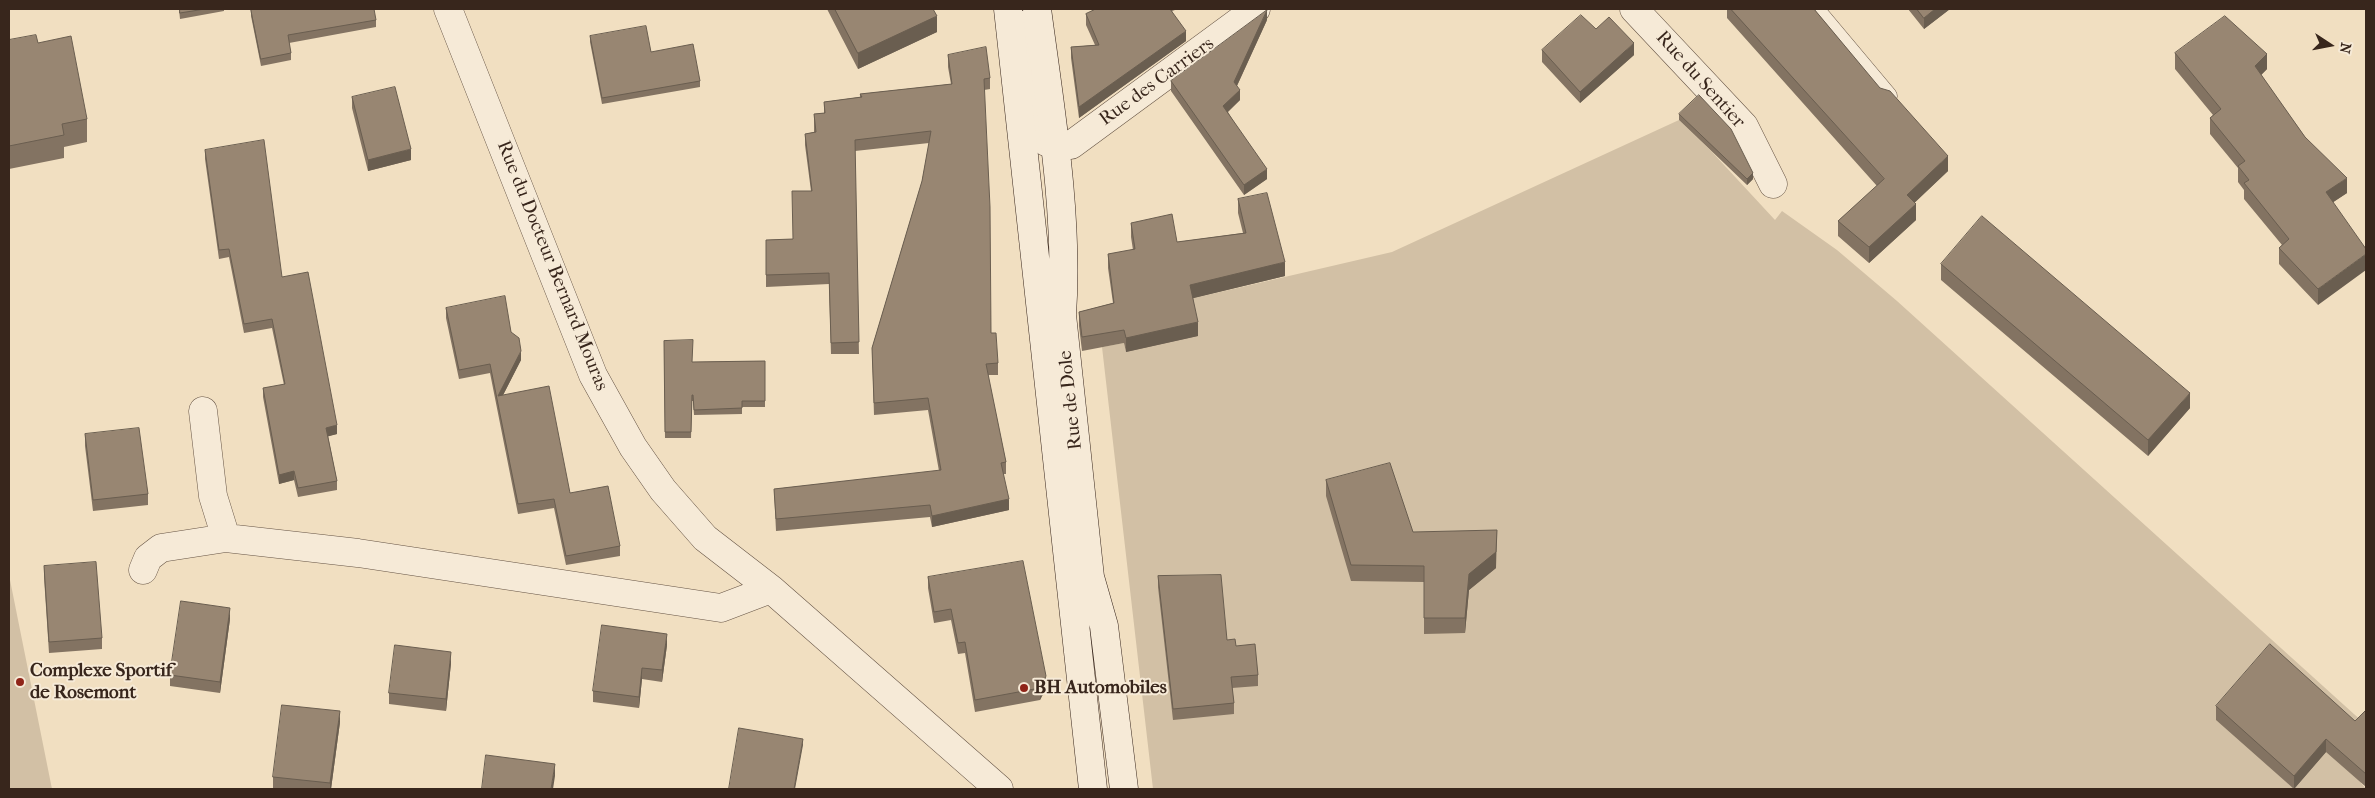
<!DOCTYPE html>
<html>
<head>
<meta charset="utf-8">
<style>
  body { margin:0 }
  #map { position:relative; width:2375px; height:798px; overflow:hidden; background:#f1dfc1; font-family:"IM FELL French Canon",serif }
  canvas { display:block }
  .frame { position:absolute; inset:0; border:10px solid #38261c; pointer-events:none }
  .north { position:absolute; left:2305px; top:20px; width:50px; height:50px; -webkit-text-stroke:4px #f6ead7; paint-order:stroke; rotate:101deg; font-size:14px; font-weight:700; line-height:20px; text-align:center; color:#38261c }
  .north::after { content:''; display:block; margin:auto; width:18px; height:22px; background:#38261c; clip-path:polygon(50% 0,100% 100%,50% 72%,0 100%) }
</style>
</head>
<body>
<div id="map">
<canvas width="2375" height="798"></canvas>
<div class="frame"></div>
<div class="north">N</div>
</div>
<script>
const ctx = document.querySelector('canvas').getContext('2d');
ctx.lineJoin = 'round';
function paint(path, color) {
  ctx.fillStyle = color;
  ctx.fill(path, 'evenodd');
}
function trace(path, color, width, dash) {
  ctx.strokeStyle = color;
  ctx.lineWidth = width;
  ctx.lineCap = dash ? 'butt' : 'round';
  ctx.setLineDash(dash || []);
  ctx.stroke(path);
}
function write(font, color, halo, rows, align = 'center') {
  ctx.font = font + ' "IM FELL French Canon",serif';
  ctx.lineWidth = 4;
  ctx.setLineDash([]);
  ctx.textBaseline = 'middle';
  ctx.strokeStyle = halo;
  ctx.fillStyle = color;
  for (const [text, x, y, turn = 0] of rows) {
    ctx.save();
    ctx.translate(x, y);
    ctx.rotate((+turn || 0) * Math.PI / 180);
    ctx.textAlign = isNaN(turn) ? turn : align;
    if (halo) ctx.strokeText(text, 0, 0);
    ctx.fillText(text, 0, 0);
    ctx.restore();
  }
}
paint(new Path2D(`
  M1679,120L1712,152L1775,220L1782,211L1837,250L1897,301L2365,724L2361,783L2366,789H1153L1102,347L1124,343L1126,352L1198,336L1190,299L1392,252Z
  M9,575L52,789H9Z`), '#d2c0a5');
const service = new Path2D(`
  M1815,9L1888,96`);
const minor = new Path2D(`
  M448,9L593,375L633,447L663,490L705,538L771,589L999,789
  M1634,9L1744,126L1773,184
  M1023,25L1035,127L1046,142L1071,145L1256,9
  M203,411L213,496L226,538
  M143,570L148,558L161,548L226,538L358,553L721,608L771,589`);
const secondary = new Path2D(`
  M1008,9L1093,789
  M1037,9C1050,107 1069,216 1062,315L1090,577L1104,626L1124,789`);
trace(service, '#665445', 19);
trace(minor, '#665445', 29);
trace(secondary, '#38261c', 29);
trace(service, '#f6ead7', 18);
trace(minor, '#f6ead7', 28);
trace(secondary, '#f6ead7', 28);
paint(new Path2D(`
  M179,9H224V11L180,19Z
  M251,9L376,20V27L289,43L291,53V60L261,66L251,16Z
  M827,9H933L937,32L858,69Z
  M1096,9H1178L1172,11L1186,41L1079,118L1071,58V47L1095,45L1086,25V14Z
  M1727,9H1814L1948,171L1914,203L1916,220L1869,263L1838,236V221L1877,186L1727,18Z
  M1908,9H1950L1924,29Z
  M1267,20L1237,86L1240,100L1228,112L1267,179L1244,195L1171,91V81Z
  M1596,29L1634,55L1580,103L1542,62V50Z
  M590,36L651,52L700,81V87L602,104L590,42Z
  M9,40L38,43L87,119V142L64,147V158L9,169Z
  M2175,53L2267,69L2261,75L2305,137L2347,193L2333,202L2318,305L2279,264V248L2282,245L2244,199V190L2238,182V168L2210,134V118L2213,115L2175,69Z
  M948,55L990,78V89L984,90L991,333L998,363V375H988L1006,462V474H1003L1009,510L932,527L930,517L776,531L774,489L939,471L928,410L874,415L872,348L922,181L929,143L855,151L859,354H831L829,284L766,287V240L793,239L811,191L805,145V134L814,132V114L824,113V102L860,97V94L951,84L948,67Z
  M352,97L411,160L368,171L352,108Z
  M1679,114L1753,179L1747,185L1679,120Z
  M205,150L282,277L337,434L328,436L337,481V490L298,497L294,480L279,484L263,397V388L284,385L272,328L244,333L229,257L219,259L205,159Z
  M1238,199L1285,276L1193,298L1198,336L1126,352L1124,343L1082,351L1079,326V312L1113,303L1108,268V254L1133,250L1131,237V223L1177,242L1243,233L1238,213Z
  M1941,264L2190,408L2148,456L1941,280Z
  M446,308L511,332L521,360L503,395L570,493L620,546V556L566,565L554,508L518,514L490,373L459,379L446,318Z
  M664,341L692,362L765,361V407H742V414L694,415L693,401H692L691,438H665Z
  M85,434L148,494V505L93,511L85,446Z
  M1326,480L1413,532L1496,568L1469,590L1465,633L1424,634V582L1351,581L1326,496Z
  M44,566L102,638V649L49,653L44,577Z
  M1158,576L1227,640L1236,646L1258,675V686L1232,688L1234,703V714L1173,720L1158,587Z
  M928,577L1046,688L1040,700L975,712L965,653L958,654L951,620L934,623L928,588Z
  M230,619L220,693L170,686V675Z
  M667,645L662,682L642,679L639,708L593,702V691Z
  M451,663L446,711L389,704V693Z
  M2216,706L2355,721L2366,712V787L2326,752L2294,789L2216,720Z
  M340,722L331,789H281L273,788V777Z`), '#837362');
paint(new Path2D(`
  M1935,9H1950L1924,29V18Z
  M1267,10V20L1234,92V82Z
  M937,16V32L858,69V53Z
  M1186,31V41L1079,118V107Z
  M1634,43V55L1580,103V92Z
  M2267,54V69L2255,81V66Z
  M1240,90V100L1223,116V106Z
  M411,149V160L368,171V160Z
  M1948,156V171L1907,210V195Z
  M1267,169V179L1244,195V185Z
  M1753,173V179L1747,185V179Z
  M2347,178V193L2326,207V192Z
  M1916,204V220L1869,263V247Z
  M2366,254V270L2318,305V289Z
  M1285,262V276L1190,299V285Z
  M1198,322V336L1126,352V338Z
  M521,351V360L498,405V396Z
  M2190,393V408L2148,456V440Z
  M337,425V434L326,437V428Z
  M294,471V480L279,484V475Z
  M1009,499V510L932,527V516Z
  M1497,530L1496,568L1469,590L1465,633V618L1469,574Z
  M230,608V619L220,693V682Z
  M667,634V645L662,682V670Z
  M451,652V663L446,711V699Z
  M642,668V679L639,708V697Z
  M1046,676V688L1040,700V688Z
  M340,711V722L331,789H330V783Z
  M803,739V745L795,789H794Z
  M2326,739V752L2294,789V776Z
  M555,764V776L553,789H551Z`), '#6a5e50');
const building = new Path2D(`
  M180,9H205L180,13Z
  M251,9H374L376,20L288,35L291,53L261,59Z
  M835,9H933L937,16L858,53Z
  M1096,9H1170L1186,31L1079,107L1071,47L1099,45L1086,14Z
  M1731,9H1814L1880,88L1890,91L1948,156L1907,195L1916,204L1869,247L1838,221L1884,179Z
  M1917,9H1935L1924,18Z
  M1267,10L1234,82L1240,90L1223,106L1267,169L1244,185L1171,81Z
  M1581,15L1596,29L1609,17L1634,43L1580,92L1542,50Z
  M2225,16L2267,54L2255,66L2305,137L2347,178L2326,192L2366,249V254L2318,289L2279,248L2289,239L2244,183L2249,180L2238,166L2245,161L2210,118L2221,109L2175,53Z
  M646,26L651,52L693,44L700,81L602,98L590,36Z
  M36,35L38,43L71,36L87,119L62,124L64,135L9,146V40Z
  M986,47L990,78L984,79L990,207L991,333H996L998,363L986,364L1006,462L1001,463L1009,499L932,516L930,505L776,519L774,489L941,470L928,398L874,403L872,348L922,181L931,131L855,140L859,342L831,343L829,273L766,275V240L793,239L792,191H812L805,134L816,132L814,114L825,113L824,102L862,97L860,94L952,84L948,55Z
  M395,87L411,149L368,160L352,97Z
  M1699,95L1731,129L1753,173L1747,179L1679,114Z
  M264,140L282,277L308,272L337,425L326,428L337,481L298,488L294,471L279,475L263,388L285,384L272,319L244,324L229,249L219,250L205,150Z
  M1267,193L1285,262L1190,285L1198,322L1126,338L1124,330L1082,337L1079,312L1114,303L1108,254L1135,249L1131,223L1172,214L1177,242L1246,233L1238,199Z
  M1982,216L2190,393L2148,440L1941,264Z
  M505,296L511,332L519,338L521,351L498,396L549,386L570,493L608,486L620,546L566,556L554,499L518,504L490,364L459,370L446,308Z
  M693,340L692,362L765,361V401H742V408L694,410L693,395H692L691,432H665L664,341Z
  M139,428L148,494L93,500L85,434Z
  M1390,463L1413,532L1497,530L1496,552L1469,574L1465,618H1424V566L1351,565L1326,480Z
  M1023,561L1046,676L1040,688L975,700L965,642L958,643L951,609L934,612L928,577Z
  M96,562L102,638L49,642L44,566Z
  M1221,575L1227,640L1235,639L1236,646L1255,644L1258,675L1231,677L1234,703L1173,709L1158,576Z
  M181,601L230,608L220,682L170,675Z
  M602,625L667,634L662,670L642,668L639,697L593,691Z
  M2270,644L2355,721L2365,711L2366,712V774L2326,739L2294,776L2216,706Z
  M395,645L451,652L446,699L389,693Z
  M282,705L340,711L330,783L273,777Z
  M739,728L803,739L794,789H729Z
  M486,755L555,764L551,789H482Z`);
paint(building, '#988672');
trace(building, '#6a5e50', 1);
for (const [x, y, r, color] of [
  [20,682,5,"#8f2418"],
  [1024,688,5,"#8f2418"]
]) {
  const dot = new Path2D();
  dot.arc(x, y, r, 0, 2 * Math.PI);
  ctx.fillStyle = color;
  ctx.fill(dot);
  trace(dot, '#f6ead7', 2);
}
write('19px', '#38261c', '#f6ead7', [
  ["Rue du Sentier",1700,80,48],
  ["Rue des Carriers",1157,82,-36],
  ["Rue du Docteur Bernard Mouras",552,266,68],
  ["Rue de Dole",1071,400,-96]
]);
write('bold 19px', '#38261c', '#f6ead7', [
  ["Complexe Sportif",30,671],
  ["de Rosemont",30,693],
  ["BH Automobiles",1034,688]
], 'left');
</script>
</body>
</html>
